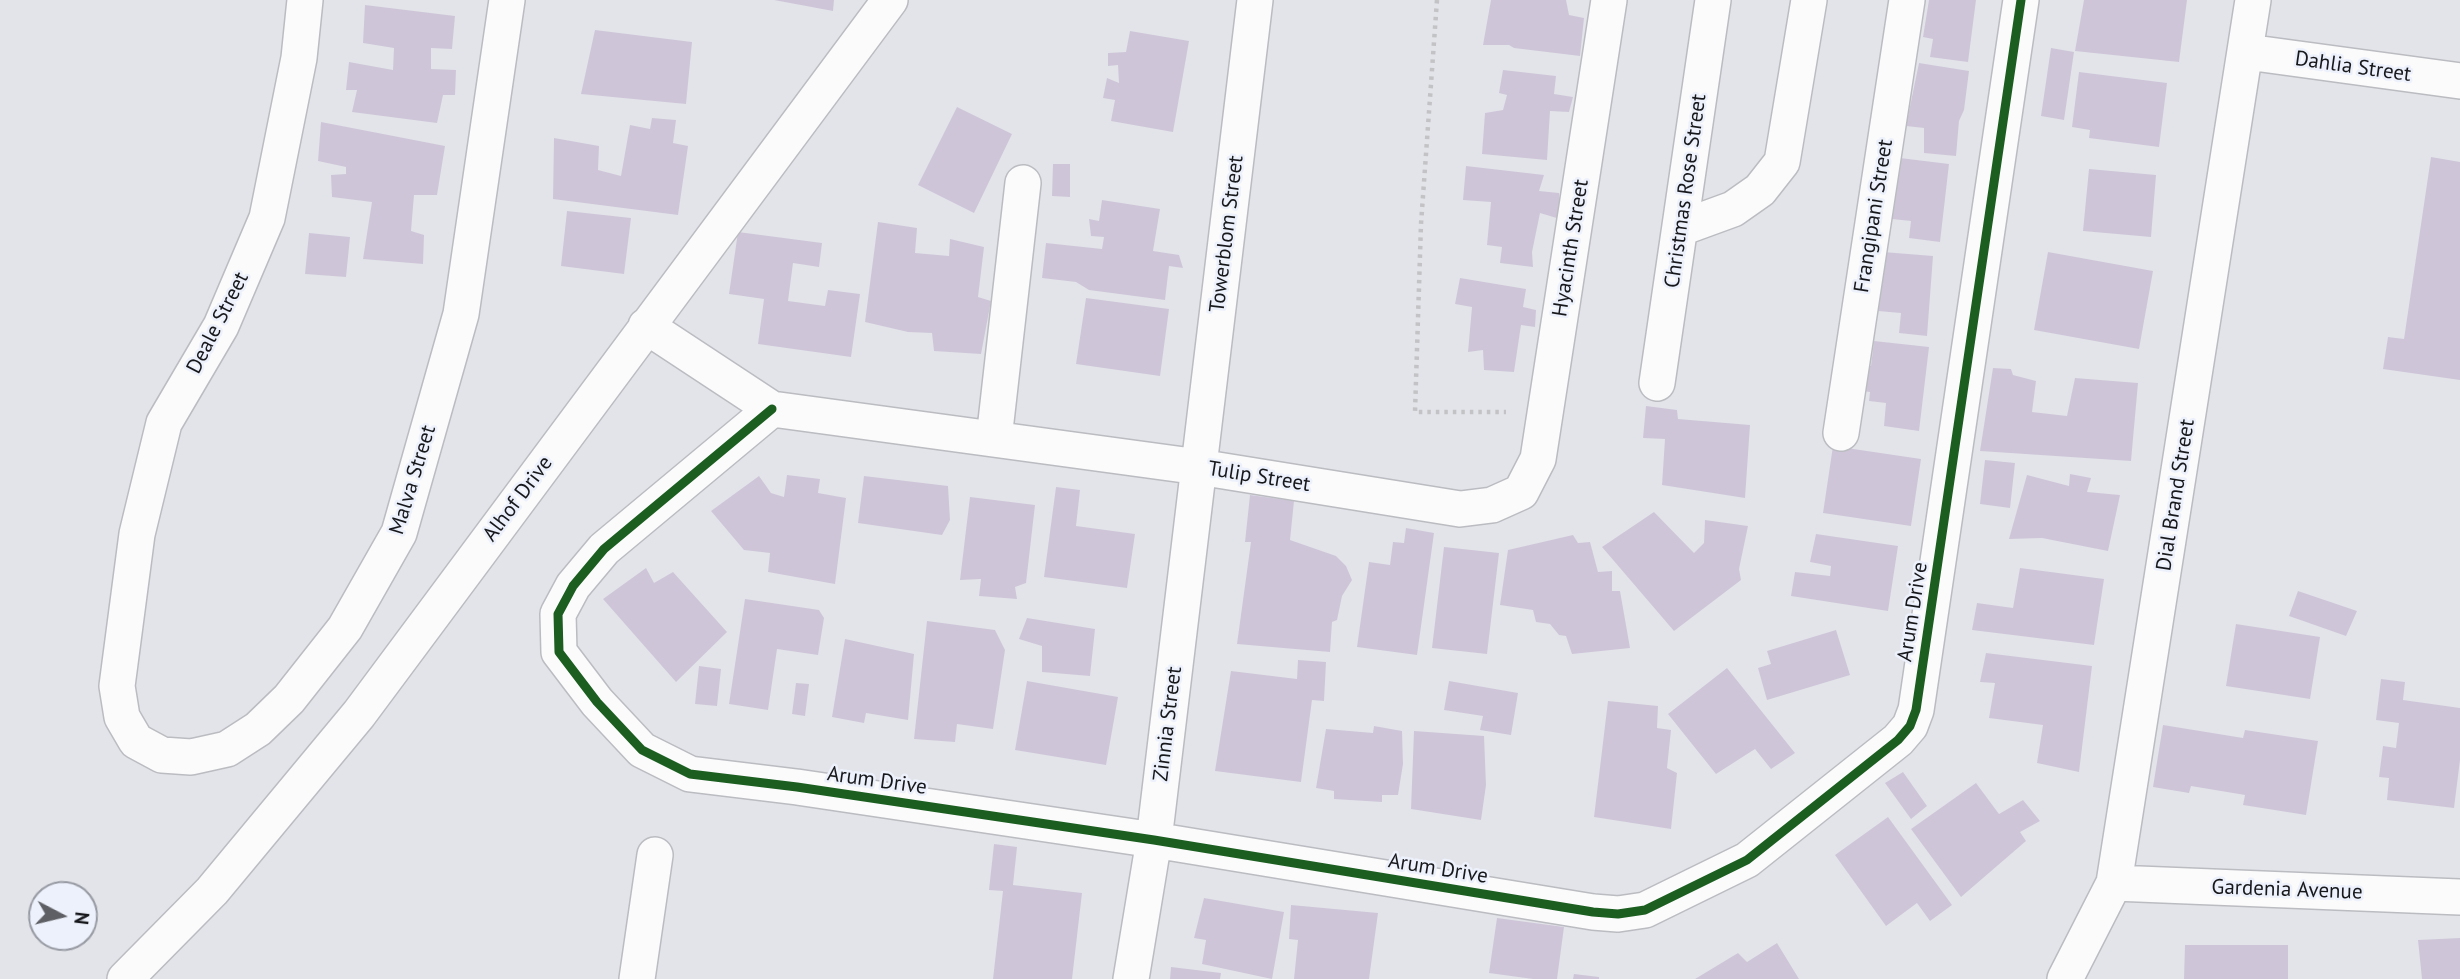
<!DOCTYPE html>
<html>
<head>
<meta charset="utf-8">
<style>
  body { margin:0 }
  #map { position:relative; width:2460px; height:979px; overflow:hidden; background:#e3e4ea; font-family:"PT Sans",sans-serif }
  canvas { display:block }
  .north { position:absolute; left:28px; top:881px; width:70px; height:70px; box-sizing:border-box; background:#edf1fb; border:2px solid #979aa2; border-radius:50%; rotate:97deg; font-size:19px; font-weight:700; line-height:28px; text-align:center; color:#17181c }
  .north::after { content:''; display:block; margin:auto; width:24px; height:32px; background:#5e5f64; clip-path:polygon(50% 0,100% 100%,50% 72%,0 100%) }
</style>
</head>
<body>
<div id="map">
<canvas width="2460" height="979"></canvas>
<div class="north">N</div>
</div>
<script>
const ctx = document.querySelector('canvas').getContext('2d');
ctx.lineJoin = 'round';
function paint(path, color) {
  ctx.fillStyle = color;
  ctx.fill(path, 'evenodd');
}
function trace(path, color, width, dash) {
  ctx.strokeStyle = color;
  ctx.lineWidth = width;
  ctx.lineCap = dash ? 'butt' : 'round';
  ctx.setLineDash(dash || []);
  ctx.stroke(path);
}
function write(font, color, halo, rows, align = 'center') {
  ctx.font = font + ' "PT Sans",sans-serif';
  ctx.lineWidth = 5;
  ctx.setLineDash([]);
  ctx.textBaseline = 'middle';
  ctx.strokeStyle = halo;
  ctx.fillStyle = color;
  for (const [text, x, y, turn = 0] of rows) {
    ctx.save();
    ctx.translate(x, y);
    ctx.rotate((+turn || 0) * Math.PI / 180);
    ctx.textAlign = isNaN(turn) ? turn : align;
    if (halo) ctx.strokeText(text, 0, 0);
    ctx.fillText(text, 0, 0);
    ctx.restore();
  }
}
paint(new Path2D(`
  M774,0H834L833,11Z
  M1491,0H1566L1569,15L1584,18L1580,56L1514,48L1509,45H1483Z
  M1929,0H1976L1968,62L1930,57L1933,39L1923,37Z
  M2084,0H2187L2179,62L2075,51Z
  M365,5L455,16L452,49L431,48V69L456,70L455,95H443L437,123L352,112L357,90H346L349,62L393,70L394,48L363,43Z
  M595,30L692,42L686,104L581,94Z
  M1130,31L1189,41L1173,132L1111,121L1115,100L1103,98L1107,78L1119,83L1118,65L1108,66V53L1126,52Z
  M2051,48L2074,52L2064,120L2041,116Z
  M1919,63L1969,71L1964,110L1959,121L1956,156L1924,153V128L1906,126Z
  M1503,70L1556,76L1554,94L1573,97L1569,112L1550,111L1547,160L1482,154L1485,113L1503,110L1507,95L1499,93Z
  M2079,72L2167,83L2159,147L2089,138L2090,130L2072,127Z
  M957,107L1012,134L974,213L918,185Z
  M652,118L676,120L673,143L688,146L678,215L553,199L554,138L599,146L598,170L621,176L630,125L650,129Z
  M321,122L445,146L437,195H414L411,231L424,235L423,264L363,259L372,202L332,197L331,175L346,174V167L318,161Z
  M2431,157L2460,162V380L2383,369L2388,337L2404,339Z
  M1900,158L1949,164L1940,242L1909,238L1911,221L1892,219Z
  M1053,164H1070V197L1052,196Z
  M1466,166L1544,175L1539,191L1559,193L1560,219L1540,213L1532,252L1533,267L1500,263L1502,247L1487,245L1491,202L1463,200Z
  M2089,169L2156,175L2151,237L2083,231Z
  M1102,200L1160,209L1153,251L1179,255L1183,268L1169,266L1165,300L1089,290L1076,282L1042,278L1046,243L1102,249L1104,237L1091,236L1089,219L1099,221Z
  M567,211L631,218L624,274L561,266Z
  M878,222L917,228L915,253L949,256L950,239L984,247L978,297L991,301L981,354L934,351L932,333L908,332L865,322Z
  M738,232L822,243L819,267L793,263L788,301L825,306L828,290L860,294L851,357L758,344L764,299L729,294Z
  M309,233L350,237L346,277L305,274Z
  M1883,252L1933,256L1927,336L1899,333L1901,313L1878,311Z
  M2048,252L2153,271L2139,349L2034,330Z
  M1460,278L1526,289L1523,307L1536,310L1535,327L1521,325L1514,372L1484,370L1483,350L1468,352L1472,307L1455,304Z
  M1086,298L1169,309L1160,376L1076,364Z
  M1874,341L1929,347L1919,431L1884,426L1886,403L1869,401L1870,392L1856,390L1859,364L1871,366Z
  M1993,368L2011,369L2013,375L2036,381L2032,412L2067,416L2075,378L2138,383L2131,461L1980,451Z
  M1646,406L1677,410L1678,419L1750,425L1745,498L1662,485L1665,439L1643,438Z
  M1833,446L1921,459L1911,526L1823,513Z
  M1985,460L2015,463L2010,508L1980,504Z
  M2070,474L2091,478L2087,492L2120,495L2108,551L2042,538L2009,539L2027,475L2069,486Z
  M787,475L820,479L818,493L846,498L835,584L768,572L770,553L744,550L711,511L759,476L771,493L784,497Z
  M864,476L948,486L950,520L942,535L858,523Z
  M1056,487L1080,490L1076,526L1135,534L1127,588L1044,577Z
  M1250,495L1294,501L1290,540L1336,556L1346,566L1352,580L1342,596L1337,620L1332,622L1330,652L1237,644L1251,542H1245Z
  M970,497L1035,505L1026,583L1015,587L1017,599L979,596L981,579L960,580Z
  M1654,512L1694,553L1704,543L1705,520L1748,526L1739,569L1741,580L1674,631L1602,547Z
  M1406,528L1434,533L1417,655L1357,647L1369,562L1390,565L1393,542L1404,543Z
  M1816,534L1898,546L1888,611L1791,596L1795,572L1830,576L1831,566L1810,562Z
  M1573,535L1578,543L1590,542L1598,572L1612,571V591H1620L1630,648L1572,654L1566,636L1559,635L1550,624L1536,622L1533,610L1500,605L1508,550Z
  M1444,547L1499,553L1487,654L1432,648Z
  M646,568L654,583L673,572L727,632L676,682L603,599Z
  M2020,568L2104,579L2094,645L1972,630L1977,603L2013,608Z
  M2298,591L2357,611L2346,636L2289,616Z
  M745,599L819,610L824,618L818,655L777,649L768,710L729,704Z
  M1027,618L1095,629L1090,676L1042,672V646L1019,639Z
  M927,621L995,630L1005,650L993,729L957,724L955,742L914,739Z
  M2236,624L2320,637L2310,699L2226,686Z
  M1836,630L1850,675L1767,700L1758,668L1771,664L1767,651Z
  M845,639L914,654L908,720L866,713L864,723L832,717Z
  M1986,653L2092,666L2079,772L2037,763L2043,725L1989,718L1995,683L1980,682Z
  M1298,660L1326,662L1324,701L1312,700L1301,782L1215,771L1231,671L1297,679Z
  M699,666L721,669L717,706L695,704Z
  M1727,668L1795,753L1771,769L1755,749L1716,774L1668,714Z
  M2381,679L2405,682L2403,700L2460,708V760L2454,808L2387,800L2389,778L2379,777L2383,746L2396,748L2399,723L2376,720Z
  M1027,681L1118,697L1106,765L1015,750Z
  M1449,681L1518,693L1511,735L1480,730L1483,716L1444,710Z
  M796,683L809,684L805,716L792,714Z
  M1608,701L1658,706L1657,728L1671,730L1667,768L1677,773L1671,829L1594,817Z
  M2163,725L2243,738L2245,730L2318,741L2306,815L2243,805L2245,795L2191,786L2189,793L2153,787Z
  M1374,726L1402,731L1403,764L1398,795H1382V802L1334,799V791L1316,788L1326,729L1373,733Z
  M1414,731L1484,736L1486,785L1481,820L1411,809Z
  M1903,772L1927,806L1911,819L1885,783Z
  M1976,783L1999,814L2023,800L2040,821L2020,832L2026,841L1961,897L1911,829Z
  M1888,817L1952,905L1930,921L1917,903L1886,926L1835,855Z
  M994,844L1017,847L1013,885L1082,893L1072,979H993L1003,891L989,890Z
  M1204,898L1284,912L1272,979L1202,964L1206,940L1194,938Z
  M1291,905L1378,913L1369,979H1294L1298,940L1289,939Z
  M1497,918L1564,927L1557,979H1533L1489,973Z
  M2460,938V979H2422L2418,940Z
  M1777,943L1799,979H1695L1738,953L1747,962Z
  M2185,945H2288V979H2184Z
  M1171,967L1221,973L1220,979H1170Z
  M1574,974L1599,977V979H1573Z`), '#cec6d8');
const street = new Path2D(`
  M305,0L299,58L267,218L221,326L164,423L137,534L117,686L122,717L136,741L162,755L191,757L227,749L258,729L289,699L345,628L399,533L461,314L507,0
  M2247,52L2460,81
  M1681,228L1733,209L1760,190L1782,162L1809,0
  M646,326L772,409L1199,467L1460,509L1492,505L1521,492L1538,459L1609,0
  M1657,383L1713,0
  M772,409L604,549L573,586L558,614L559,652L597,702L642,750L690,774L797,787L1154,840L1593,912L1618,914L1645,910L1747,860L1898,740L1910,726L1916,710L2021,0
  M1841,433L1907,0
  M994,439L1023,183
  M2114,883L2460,897
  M125,979L212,891L359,714L890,0
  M637,979L655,855
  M1131,979L1154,840L1255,0
  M2065,979L2114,883L2253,0`);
trace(street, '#bbbcc1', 38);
trace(new Path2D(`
  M1437,0L1421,224L1415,412H1506`), '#c3c3c5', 4.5, [3.5, 5]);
trace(street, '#fbfbfc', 35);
trace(new Path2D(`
  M772,409L604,549L573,586L558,614L559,652L597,702L642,750L690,774L797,787L1154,840L1593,912L1618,914L1645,910L1747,860L1898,740L1910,726L1916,710L2021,0`), '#1b5e20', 9);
write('21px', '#17181c', '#edf1fb', [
  ["Dahlia Street",2353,67,8],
  ["Christmas Rose Street",1686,191,-82],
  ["Frangipani Street",1874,216,-81],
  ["Towerblom Street",1227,234,-83],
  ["Hyacinth Street",1571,248,-81],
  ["Deale Street",218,323,-63],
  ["Tulip Street",1259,477,9],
  ["Malva Street",413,480,-73],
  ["Dial Brand Street",2176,495,-81],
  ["Alhof Drive",518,499,-53],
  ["Arum Drive",1913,612,-81],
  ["Zinnia Street",1168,724,-83],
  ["Arum Drive",877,781,8],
  ["Arum Drive",1438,869,9],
  ["Gardenia Avenue",2287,890,2]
]);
</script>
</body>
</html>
